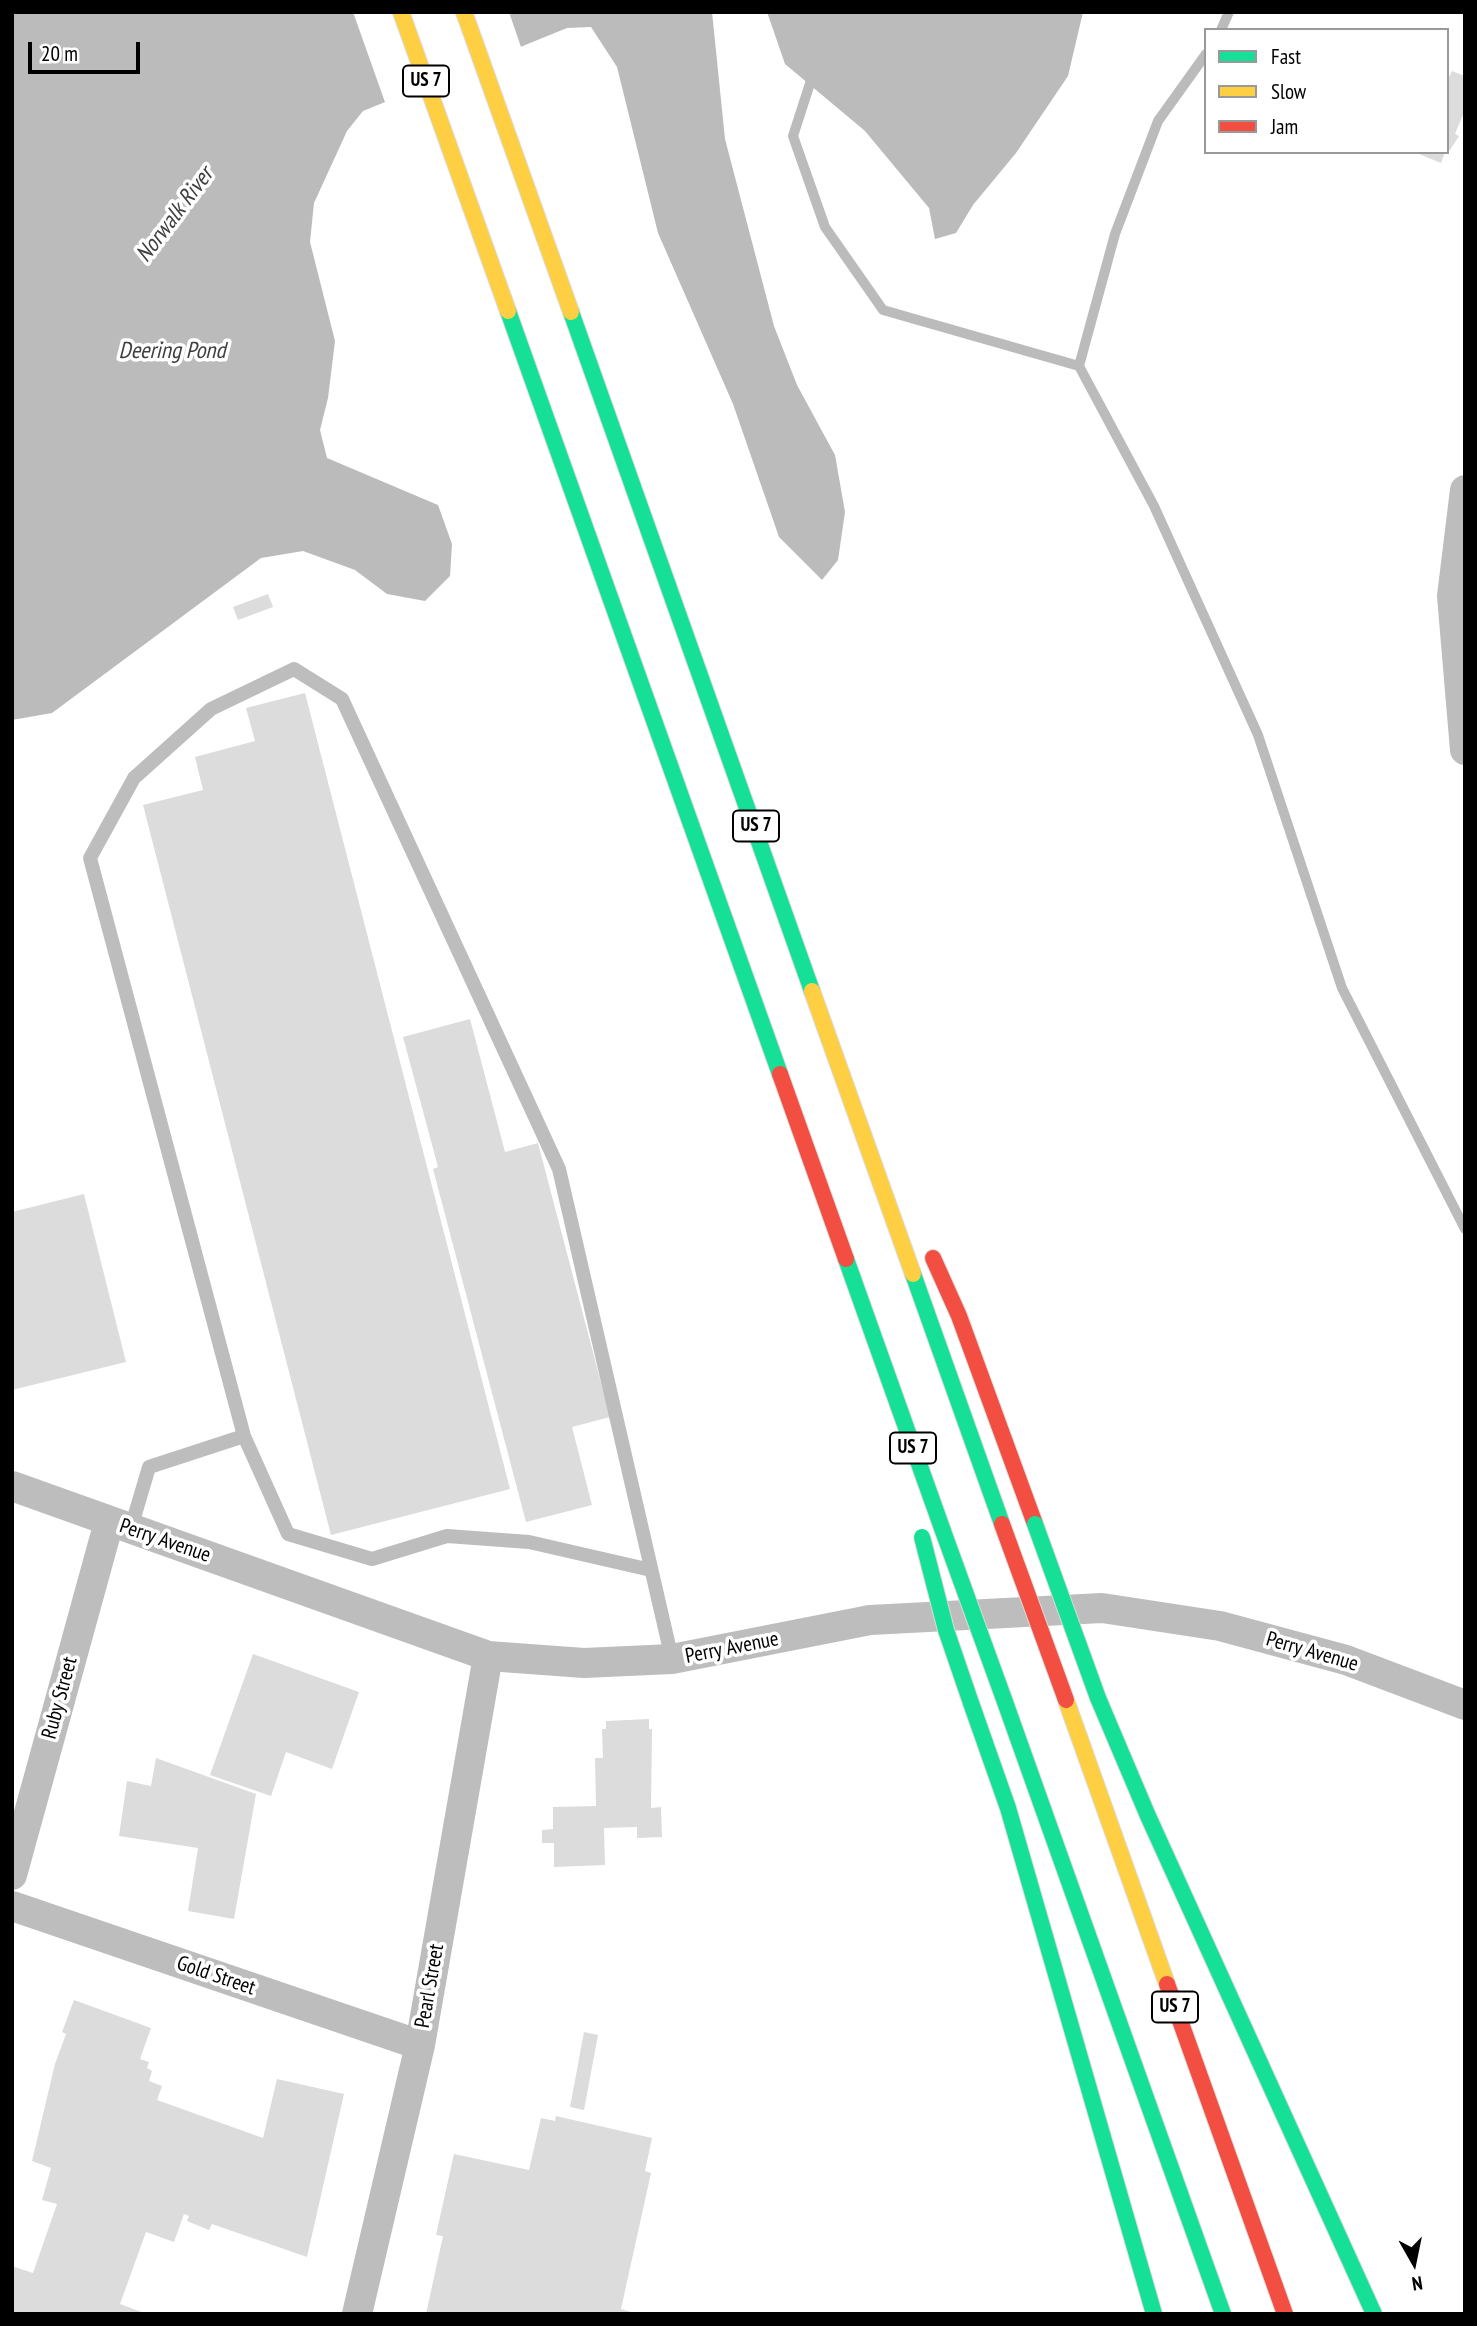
<!DOCTYPE html>
<html>
<head>
<meta charset="utf-8">
<style>
  body { margin:0 }
  #map { position:relative; width:1477px; height:2326px; overflow:hidden; background:#fff; font-family:"PT Sans Narrow",sans-serif }
  canvas { display:block }
  .frame { position:absolute; inset:0; border:14px solid #000; pointer-events:none }
  .legend { position:absolute; left:1204px; top:28px; width:245px; height:126px; box-sizing:border-box; background:#fff; border:2px solid #999; margin:0; padding:9px 12px; list-style:none; font-size:21px; color:#000 }
  .legend li { display:flex; align-items:center; gap:14px; height:35px }
  .legend b { width:35px; border:2px solid #999 }
  .north { position:absolute; left:1379px; top:2228px; width:70px; height:70px; -webkit-text-stroke:5px #fff; paint-order:stroke; rotate:171deg; font-size:19px; font-weight:700; line-height:28px; text-align:center; color:#000 }
  .north::after { content:''; display:block; margin:auto; width:24px; height:32px; background:#000; clip-path:polygon(50% 0,100% 100%,50% 72%,0 100%) }
  .scale { position:absolute; left:28px; top:42px; width:112px; height:32px; box-sizing:border-box; border:4px solid #000; border-top:0; padding-left:9px; font-size:21px; line-height:24px; white-space:nowrap; color:#000; -webkit-text-stroke:5px #fff; paint-order:stroke }
</style>
</head>
<body>
<div id="map">
<canvas width="1477" height="2326"></canvas>
<div class="frame"></div>
<ul class="legend">
<li><b style="height:9px;background:#16e098"></b>Fast</li>
<li><b style="height:9px;background:#ffcf43"></b>Slow</li>
<li><b style="height:9px;background:#f24e42"></b>Jam</li>
</ul>
<div class="north">N</div>
<div class="scale">20 m</div>
</div>
<script>
const ctx = document.querySelector('canvas').getContext('2d');
ctx.lineJoin = 'round';
function paint(path, color) {
  ctx.fillStyle = color;
  ctx.fill(path, 'evenodd');
}
function trace(path, color, width, dash) {
  ctx.strokeStyle = color;
  ctx.lineWidth = width;
  ctx.lineCap = dash ? 'butt' : 'round';
  ctx.setLineDash(dash || []);
  ctx.stroke(path);
}
function write(font, color, halo, rows, align = 'center') {
  ctx.font = font + ' "PT Sans Narrow",sans-serif';
  ctx.lineWidth = 7;
  ctx.setLineDash([]);
  ctx.textBaseline = 'middle';
  ctx.strokeStyle = halo;
  ctx.fillStyle = color;
  for (const [text, x, y, turn = 0] of rows) {
    ctx.save();
    ctx.translate(x, y);
    ctx.rotate((+turn || 0) * Math.PI / 180);
    ctx.textAlign = isNaN(turn) ? turn : align;
    if (halo) ctx.strokeText(text, 0, 0);
    ctx.fillText(text, 0, 0);
    ctx.restore();
  }
}
paint(new Path2D(`
  M12,12H712L725,139L774,326L797,385L835,455L845,512L838,560L822,580L779,537L733,404L658,233L617,67L591,27L567,28L363,111L347,131L314,203L310,242L335,341L328,398L320,430L327,458L438,505L452,544L450,576L425,601L387,594L355,570L303,551L261,558L52,713L12,720Z
  M767,12H1083L1068,76L1016,153L973,205L956,233L935,239L929,208L865,131L785,64Z`), '#bbb');
paint(new Path2D(`
  M353,12H509L522,50L386,105Z`), '#fff');
trace(new Path2D(`
  M1221,30L1229,12
  M1206,54L1158,121L1115,234L1079,366L1154,506L1258,735L1342,988L1465,1229
  M814,71L793,136L825,227L883,310L1079,366`), '#bbb', 10);
paint(new Path2D(`
  M1452,71L1465,76V110L1455,134L1459,136L1450,150L1447,149V81Z
  M1414,152H1445L1441,163Z
  M268,594L273,607L238,620L233,607Z
  M305,693L510,1489L331,1535L143,805L203,790L195,757L255,741L246,708Z
  M470,1019L505,1152L538,1143L610,1417L572,1427L592,1505L526,1522L433,1169L438,1167L403,1037Z
  M84,1194L126,1362L12,1390V1212Z
  M253,1654L359,1692L332,1769L286,1752L271,1796L210,1775Z
  M649,1719V1729H652L651,1808L661,1807L662,1837L637,1838V1827L604,1828L605,1865L554,1867V1843H542V1830L553,1829V1807L596,1806L595,1758H603L602,1729H606V1721Z
  M156,1758L256,1794L234,1919L188,1911L198,1848L119,1836L127,1781L151,1786Z
  M74,2000L151,2028L140,2059L149,2062L147,2068L152,2071L149,2081L162,2086L157,2100L263,2138L277,2079L344,2094L307,2257L212,2224L209,2230L187,2221L189,2216L184,2214L174,2242L146,2232L120,2304L147,2314H12V2266L33,2273L57,2204L42,2200L51,2168L32,2161L55,2064L66,2034L62,2032Z
  M584,2032L598,2035L584,2110L570,2107Z
  M556,2116L652,2138L645,2171L651,2173L621,2309L638,2314H426L443,2236L436,2235L454,2154L529,2170L541,2118L555,2121Z`), '#dcdcdc');
const fast = new Path2D(`
  M508,311L780,1074
  M571,312L812,991
  M846,1259L943,1531
  M913,1274L1002,1524
  M1098,1698L1148,1816L1374,2314
  M1005,1702L1223,2314
  M971,1703L1008,1808L1154,2314`);
const slow = new Path2D(`
  M401,12L508,311
  M464,12L571,312
  M812,991L913,1274
  M1066,1700L1167,1984`);
const jam = new Path2D(`
  M780,1074L846,1259
  M933,1258L959,1316L1035,1524
  M1167,1984L1285,2314`);
trace(fast, '#dbdbdb', 18);
trace(slow, '#dbdbdb', 18);
trace(jam, '#dbdbdb', 18);
trace(new Path2D(`
  M244,1436L288,1534L372,1559L447,1536L529,1542L651,1570
  M131,1528L149,1467L244,1436L90,858L134,778L211,709L294,669L342,699L559,1169L672,1659`), '#bdbdbd', 14);
trace(new Path2D(`
  M1465,490L1452,596L1465,750
  M12,1486L488,1656L584,1663L672,1659L870,1620L1102,1608L1220,1626L1346,1660L1465,1705
  M12,1875L109,1522
  M12,1906L420,2045
  M357,2314L420,2045L488,1656`), '#bdbdbd', 30);
trace(fast, '#16e098', 16);
trace(slow, '#ffcf43', 16);
trace(jam, '#f24e42', 16);
const fastBridge = new Path2D(`
  M1035,1524L1098,1698
  M943,1531L1005,1702
  M922,1537L946,1630L971,1703`);
const jamBridge = new Path2D(`
  M1002,1524L1066,1700`);
trace(fastBridge, '#dbdbdb', 18, []);
trace(jamBridge, '#dbdbdb', 18, []);
trace(fastBridge, '#16e098', 16);
trace(jamBridge, '#f24e42', 16);
for (const [x, y, w] of [
  [426,81,46],
  [756,826,46],
  [913,1448,46],
  [1175,2007,46]
]) {
  const box = new Path2D();
  box.roundRect(x - w / 2, y - 15.5, w, 31, 5);
  ctx.fillStyle = '#fff';
  ctx.fill(box);
  trace(box, '#000', 2);
}
write('bold 19px', '#000', null, [
  ["US 7",426,81],
  ["US 7",756,826],
  ["US 7",913,1448],
  ["US 7",1175,2007]
]);
write('21px', '#000', '#fff', [
  ["Perry Avenue",165,1541,19],
  ["Perry Avenue",732,1648,-11],
  ["Perry Avenue",1312,1652,16],
  ["Ruby Street",60,1698,-75],
  ["Gold Street",216,1976,19],
  ["Pearl Street",430,1986,-80]
]);
write('italic 23px', '#3f3f3f', '#fff', [
  ["Norwalk River",175,215,-53],
  ["Deering Pond",172,351]
]);
</script>
</body>
</html>
